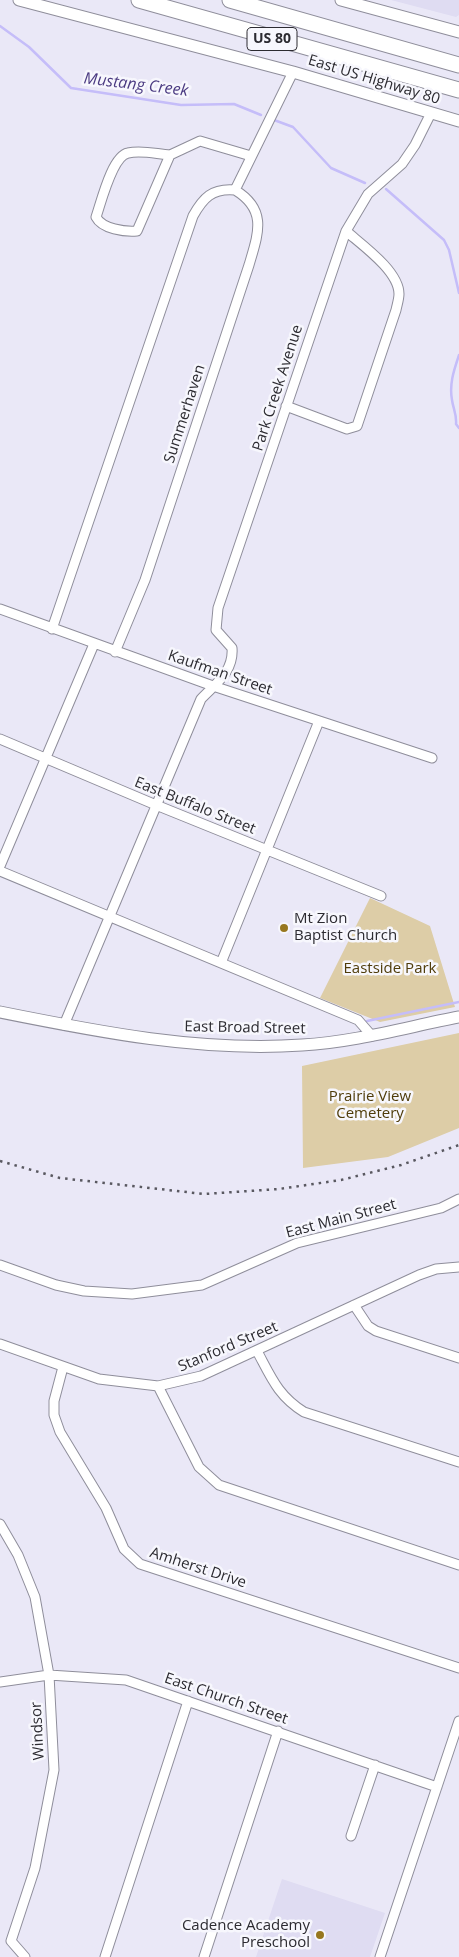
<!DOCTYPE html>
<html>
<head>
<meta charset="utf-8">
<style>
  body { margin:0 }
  canvas { display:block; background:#eae8f7 }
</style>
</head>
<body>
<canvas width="459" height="1957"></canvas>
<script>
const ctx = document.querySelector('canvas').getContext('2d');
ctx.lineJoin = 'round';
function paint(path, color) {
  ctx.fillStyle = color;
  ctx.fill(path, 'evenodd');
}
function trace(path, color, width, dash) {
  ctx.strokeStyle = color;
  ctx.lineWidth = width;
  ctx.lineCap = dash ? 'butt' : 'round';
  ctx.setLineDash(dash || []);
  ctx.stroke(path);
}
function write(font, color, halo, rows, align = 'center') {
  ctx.font = font + ' "Open Sans",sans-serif';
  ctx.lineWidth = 5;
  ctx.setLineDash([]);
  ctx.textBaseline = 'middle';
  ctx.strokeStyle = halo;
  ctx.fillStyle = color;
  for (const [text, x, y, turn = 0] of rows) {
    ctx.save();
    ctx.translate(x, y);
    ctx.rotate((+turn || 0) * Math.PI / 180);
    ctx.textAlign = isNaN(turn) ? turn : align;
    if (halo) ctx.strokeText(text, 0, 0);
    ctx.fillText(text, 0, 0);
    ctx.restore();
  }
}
paint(new Path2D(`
  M391,0H459V15L456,17Z
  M282,1879L385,1913L370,1957H256Z`), '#dfdcf2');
paint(new Path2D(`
  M370,898L430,926L455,1007L380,1022L320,998Z
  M459,1033V1128L388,1157L303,1168L302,1066Z`), '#ddcda7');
trace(new Path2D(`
  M0,26L29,47L71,88L181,105L234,104L261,115
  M274,120L293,127L331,168L365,183
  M386,189L444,240L449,250L459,293
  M459,355C454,370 449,384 452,400C453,408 457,415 456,424L459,428
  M367,1021L459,1002`), '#c5bdf9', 2.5);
const minor = new Path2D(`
  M170,155C156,154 142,150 128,153C112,156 101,203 96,217C102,229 125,232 137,231L170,155L200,141L251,156
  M286,406L347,429L357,426L396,310C397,305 399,299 399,294C399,271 362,245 346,231
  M0,609L213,686L432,758
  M52,629L193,216C203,198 212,188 235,190L293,72
  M115,652L145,580L249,265C258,234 268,210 235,190
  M0,739L156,805L381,896
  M0,866L94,644
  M0,871L358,1020L372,1036
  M221,963L319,721
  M64,1025L201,699C215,684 234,672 232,648L216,630L218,608L346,231L368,194L402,164L415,145L431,113
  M0,1265L56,1285L84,1291L132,1294L202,1285L297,1243L441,1208L459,1199
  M354,1305L368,1326L376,1331L459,1358
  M0,1344L99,1379L158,1386L201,1376L419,1275L436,1269L459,1267
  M257,1351C271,1377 278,1396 304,1412L459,1462
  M63,1367L54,1401V1415L60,1432L106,1508L124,1549L140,1564L459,1668
  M158,1386L199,1467L219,1485L459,1565
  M0,1524L18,1555L35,1597L49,1675L54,1770L35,1868L11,1941L25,1957
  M0,1682L49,1675L126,1680L437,1787
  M351,1836L375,1765
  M105,1957L188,1701
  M204,1957L278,1731
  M380,1957L459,1721`);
const secondary = new Path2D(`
  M19,0L293,72L459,121
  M341,0L459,32
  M0,1012C99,1032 201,1052 302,1045C355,1042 407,1027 459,1017`);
const motorway = new Path2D(`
  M139,0L459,90
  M230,0L459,65`);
trace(minor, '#8f8e9b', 11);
trace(secondary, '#8f8e9b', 13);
trace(motorway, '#8f8e9b', 17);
trace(minor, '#fff', 9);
trace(secondary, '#fff', 11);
trace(motorway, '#fff', 15);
trace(new Path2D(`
  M0,1161L60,1178L204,1194L279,1189L341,1180L401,1165L459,1145`), '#595860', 2.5, [2.5, 5]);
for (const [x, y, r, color] of [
  [284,928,5,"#97771f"],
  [320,1935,5,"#97771f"]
]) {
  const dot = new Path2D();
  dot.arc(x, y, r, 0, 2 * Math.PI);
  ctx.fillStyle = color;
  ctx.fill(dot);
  trace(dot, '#f7f7fd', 2);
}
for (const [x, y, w] of [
  [272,39,50]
]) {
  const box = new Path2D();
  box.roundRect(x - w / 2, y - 11.5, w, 23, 4);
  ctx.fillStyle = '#f7f7fd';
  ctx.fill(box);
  trace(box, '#2c2b31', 1);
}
write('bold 14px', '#2c2b31', null, [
  ["US 80",272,39]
]);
write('15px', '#2c2b31', '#f7f7fd', [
  ["East US Highway 80",374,80,17],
  ["Park Creek Avenue",278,388,-72],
  ["Summerhaven",185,414,-72],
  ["Kaufman Street",220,673,19],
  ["East Buffalo Street",195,806,22],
  ["East Broad Street",245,1028,1],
  ["East Main Street",341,1219,-15],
  ["Stanford Street",228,1347,-23],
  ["Amherst Drive",198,1568,18],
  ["East Church Street",226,1699,19],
  ["Windsor",38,1731,-93]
]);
write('15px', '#2c2b31', '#f7f7fd', [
  ["Mt Zion",294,919],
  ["Baptist Church",294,936],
  ["Cadence Academy",310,1926,"right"],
  ["Preschool",310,1943,"right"]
], 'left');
write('15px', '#4f3c0a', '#f7f7fd', [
  ["Eastside Park",390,969],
  ["Prairie View",370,1097],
  ["Cemetery",370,1114]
]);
write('italic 16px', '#4b3b82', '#f7f7fd', [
  ["Mustang Creek",136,85,7]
]);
</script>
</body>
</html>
